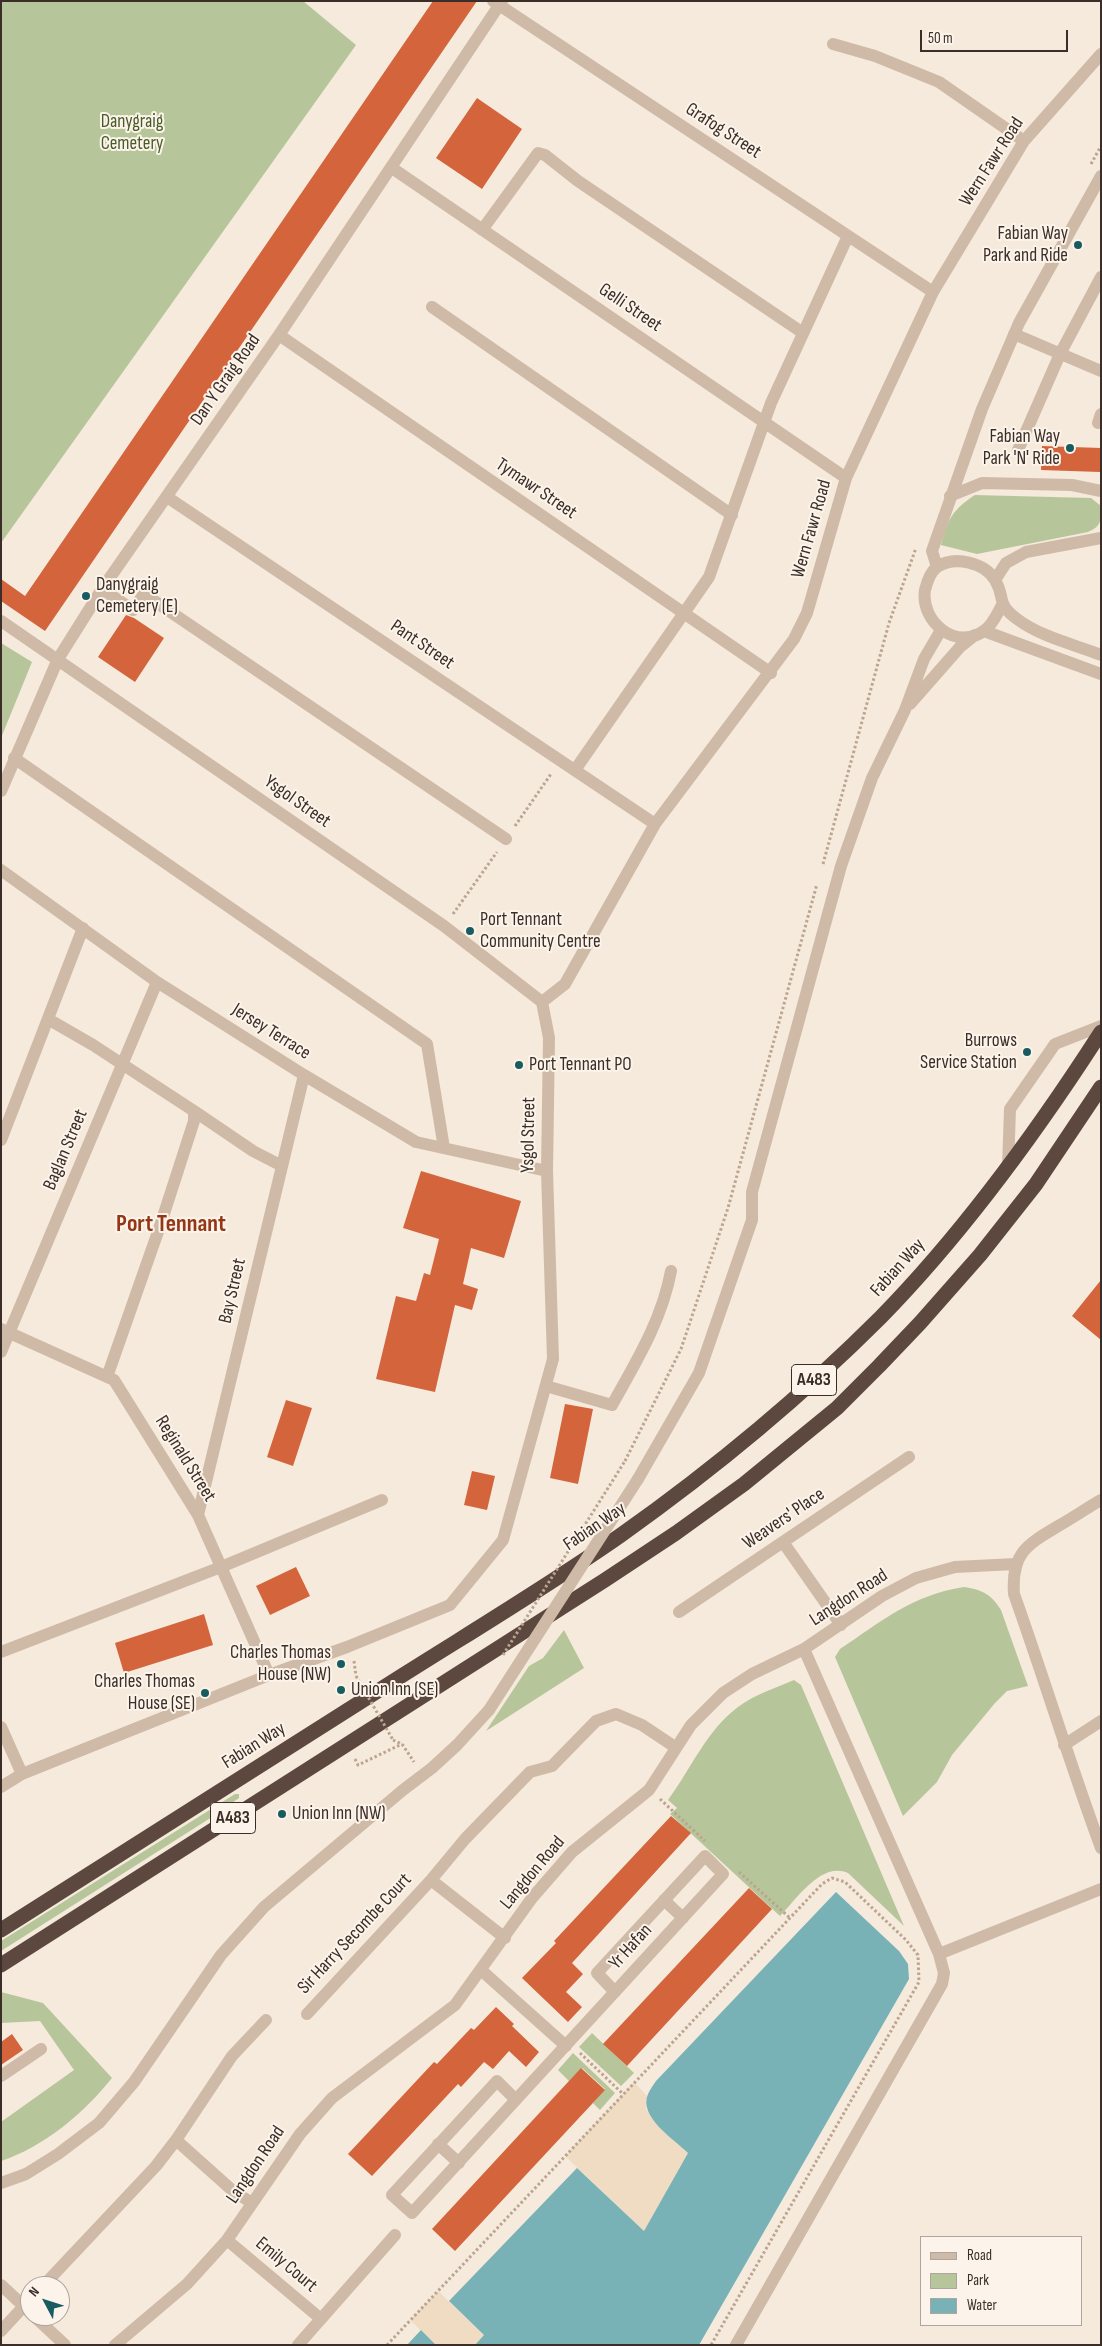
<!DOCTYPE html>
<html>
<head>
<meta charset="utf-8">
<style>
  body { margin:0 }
  #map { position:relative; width:1102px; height:2346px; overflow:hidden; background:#f5eadc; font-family:"Sofia Sans Condensed",sans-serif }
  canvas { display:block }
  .frame { position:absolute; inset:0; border:2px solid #3b2e28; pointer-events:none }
  .legend { position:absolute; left:920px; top:2236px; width:162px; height:90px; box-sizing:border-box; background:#fcf4ea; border:1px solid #afa59c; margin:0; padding:6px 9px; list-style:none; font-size:15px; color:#3b2e28 }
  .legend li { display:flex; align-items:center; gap:10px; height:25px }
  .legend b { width:25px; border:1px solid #afa59c }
  .north { position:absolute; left:20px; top:2276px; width:50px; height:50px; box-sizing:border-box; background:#fcf4ea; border:1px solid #afa59c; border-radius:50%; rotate:310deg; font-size:14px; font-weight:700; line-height:20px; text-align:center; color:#3b2e28 }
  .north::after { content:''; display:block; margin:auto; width:18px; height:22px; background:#185b61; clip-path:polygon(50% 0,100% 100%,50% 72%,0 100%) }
  .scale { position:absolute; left:920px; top:30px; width:148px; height:22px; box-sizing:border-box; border:2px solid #3b2e28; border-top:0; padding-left:6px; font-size:15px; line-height:18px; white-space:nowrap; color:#3b2e28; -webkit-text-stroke:4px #fcf4ea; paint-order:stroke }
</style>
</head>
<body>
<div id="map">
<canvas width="1102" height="2346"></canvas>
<div class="frame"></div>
<ul class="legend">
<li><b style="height:6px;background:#cfbaa7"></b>Road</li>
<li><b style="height:14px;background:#b7c69a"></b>Park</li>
<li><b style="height:14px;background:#78b2b6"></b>Water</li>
</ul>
<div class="north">N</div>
<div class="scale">50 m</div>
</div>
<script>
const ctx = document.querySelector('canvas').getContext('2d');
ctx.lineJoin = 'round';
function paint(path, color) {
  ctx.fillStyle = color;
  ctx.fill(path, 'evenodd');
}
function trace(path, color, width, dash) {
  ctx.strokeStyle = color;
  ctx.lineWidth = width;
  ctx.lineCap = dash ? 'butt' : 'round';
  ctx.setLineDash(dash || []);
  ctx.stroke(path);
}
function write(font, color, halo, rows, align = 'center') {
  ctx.font = font + ' "Sofia Sans Condensed",sans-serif';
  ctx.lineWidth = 4;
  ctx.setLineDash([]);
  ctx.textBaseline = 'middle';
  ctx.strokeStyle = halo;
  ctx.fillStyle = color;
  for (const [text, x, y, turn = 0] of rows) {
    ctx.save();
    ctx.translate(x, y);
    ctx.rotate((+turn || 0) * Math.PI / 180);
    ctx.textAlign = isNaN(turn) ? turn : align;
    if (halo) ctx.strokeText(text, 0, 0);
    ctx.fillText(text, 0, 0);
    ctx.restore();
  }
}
paint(new Path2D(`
  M1,1H303L356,45L1,543Z
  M975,495L1091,498L1101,506C1101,520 1102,526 1088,532L977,554L941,545C947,520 953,509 975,495Z
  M1,643L32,662L1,738Z
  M964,1587C983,1590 991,1594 1001,1610L1028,1686L1007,1691L995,1703L952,1755L937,1782L903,1816L835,1657L840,1649C882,1621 912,1595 964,1587Z
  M564,1630L584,1668L486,1731L529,1666L543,1658Z
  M794,1680L801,1685L904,1926L848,1873C821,1861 796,1900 780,1916L670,1814L677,1808L668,1800C691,1769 706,1731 738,1707C754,1695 775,1688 794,1680Z
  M235,1794H239V1798L212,1817L1,1951V1941Z
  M1,1992L43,2003L112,2078C84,2113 44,2147 1,2161V2122L74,2070L40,2021L1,2023Z
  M592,2033L634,2073L621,2086L579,2047Z
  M573,2053L615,2093L600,2110L593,2103L605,2089L582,2068L569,2081L558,2070Z`), '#b7c69a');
paint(new Path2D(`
  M634,2082L647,2096L646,2109L653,2119L688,2153L644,2231L565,2156Z
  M438,2291L484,2335L475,2345H436L410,2320Z`), '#efdcc2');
paint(new Path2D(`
  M836,1892L899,1951L908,1964L909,1979L699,2345H475L484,2335L449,2301L577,2168L644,2231L688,2153C674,2139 638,2117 648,2094C650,2090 653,2085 656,2081Z
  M421,2330L436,2345H407Z`), '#78b2b6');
paint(new Path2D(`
  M433,1H477L45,631L1,601V579L25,596Z
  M477,98L522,129L482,189L436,158Z
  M1042,446L1101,448L1100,472L1041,470Z
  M126,615L134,618L164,638L135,682L98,657Z
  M421,1171L521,1201L504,1258L471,1248L463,1284L478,1289L472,1310L455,1305L435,1392L376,1379L396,1296L416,1301L424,1273L430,1275L439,1239L403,1228Z
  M1101,1280V1340L1072,1316Z
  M286,1400L312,1408L293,1466L267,1457Z
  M565,1404L593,1409L578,1484L550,1478Z
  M472,1471L495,1476L487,1510L464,1505Z
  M296,1567L310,1596L270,1615L256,1586Z
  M204,1614L213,1645L124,1673L115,1643Z
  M671,1816L691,1833L572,1963L583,1974L566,1992L582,2007L568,2022L522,1978L556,1943L554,1941Z
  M749,1888L772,1909L627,2066L603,2044Z
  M496,2007L514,2024L512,2026L539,2052L526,2067L509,2051L493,2069L484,2062L461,2087L458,2084L372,2176L348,2154L434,2062L437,2064L471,2028L474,2030Z
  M12,2034L23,2050L1,2065V2042Z
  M581,2068L605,2090L455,2251L432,2229Z`), '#d4643c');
trace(new Path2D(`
  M1091,164L1101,146
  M515,826L551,774
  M823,864L889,623L916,548
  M453,914L497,852
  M625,1461L681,1349L728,1208L817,884
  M354,1661L356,1676
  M393,1740L402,1744L414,1762
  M355,1759L358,1765L402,1744
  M660,1799L705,1841
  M739,1872L790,1918
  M580,2053L623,2094
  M387,2345L822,1884L832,1878L845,1882L906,1940L918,1955L919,1982L711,2345`), '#bba490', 3, [2.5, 2.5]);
trace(new Path2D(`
  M493,1L933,292
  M833,44L875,56L939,82L1024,141
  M392,168L846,478
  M482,230L538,153L545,155L578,181L803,333
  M432,307L732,515
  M1014,334L1101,371
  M279,335L771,673
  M1098,423L1101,414
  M1018,450L1060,354L1101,277
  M950,496L982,483L1072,485L1101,491
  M167,497L655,824
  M937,567L932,551L982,409L1019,323L1101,176
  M995,580L1006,563L1026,552L1101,538
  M102,589L133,610L144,594L506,839
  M1002,605C997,614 993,624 985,630C957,652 920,622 925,590C927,582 930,572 937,567C955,555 985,563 995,580C1006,598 995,603 1017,619C1041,637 1073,644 1101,655
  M1,621L444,926L542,1002L549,1038L547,1171L553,1359L503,1540L450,1605L347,1647L269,1675L22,1774L1,1787
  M984,631L1101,674
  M910,704L960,647L975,635
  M14,758L427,1044L444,1148
  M575,770L709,577L771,403L848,236
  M1,791L58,659L102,589L279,335L502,1
  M1,870L157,982L304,1075L416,1142L547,1171
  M542,1002L565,984L655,824L794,639L807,613L846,478L933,292L1024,141L1101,54
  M48,1019L93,1045L194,1111V1121L160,1226L107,1377
  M194,1111L253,1151L282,1166
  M1,1140L83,928
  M1008,1167L1010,1109L1055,1044L1101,1026
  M1,1329L114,1380L198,1515L269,1675
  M1,1352L157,982
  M546,1386L612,1405C636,1362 662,1320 671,1271
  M638,1479L699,1373L752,1220V1192L841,866L872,778L905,710L924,659L941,630
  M1101,1500C1087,1508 1074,1517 1060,1525C1028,1544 1011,1552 1014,1594C1044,1678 1070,1764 1101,1848
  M198,1515L304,1075
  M783,1542L841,1625
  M679,1612L909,1457
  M1,1652L221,1567L382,1500
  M1,1727L22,1774
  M1064,1745L1101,1721
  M431,1880L505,1938
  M664,1900L683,1918
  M939,1954L1101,1889
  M481,1970L566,2046
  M307,2014L431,1880L465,1839L530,1772L552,1766L596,1721L616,1714L642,1725L675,1747
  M1,2076L41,2049
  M516,2100L497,2081L392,2195L412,2213C516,2100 620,1987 723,1874L705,1856L597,1973L615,1992
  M176,2140L233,2191L252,2203
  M438,2144L459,2163
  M1,2183L26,2174L58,2154L99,2123L134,2082L221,1955L264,1907L403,1790L432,1768L457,1745L489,1710
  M227,2240L321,2319
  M1,2285L30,2312
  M43,2286L156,2166L176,2140L232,2056L266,2020
  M34,2316L65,2345
  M1,2331L24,2306
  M115,2345L187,2284L227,2240L300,2134L332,2098L455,2005L532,1898L572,1852L649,1790L691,1725L723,1693L752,1674L804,1649L882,1596L916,1578L955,1567L1015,1564
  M298,2345L395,2235
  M736,2345L942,1984L944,1973L939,1954L804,1649`), '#cfbaa7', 12);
trace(new Path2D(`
  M1,1930C135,1845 269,1760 403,1675C476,1629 551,1584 621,1535C714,1469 801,1397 881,1317C965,1231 1036,1133 1101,1032
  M1,1965L605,1580L676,1533L744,1484L837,1408L879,1366L920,1323L980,1255L1036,1184L1101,1087`), '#5c483e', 15);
trace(new Path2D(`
  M503,1655L625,1461
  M356,1676L393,1740`), '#bba490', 3, [2.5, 2.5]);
trace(new Path2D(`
  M489,1710L638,1479`), '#cfbaa7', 12);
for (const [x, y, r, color] of [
  [1078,245,5,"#185b61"],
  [1070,448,5,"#185b61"],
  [86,596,5,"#185b61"],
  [470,931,5,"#185b61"],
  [1027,1052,5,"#185b61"],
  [519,1065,5,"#185b61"],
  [341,1664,5,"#185b61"],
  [341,1690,5,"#185b61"],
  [205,1693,5,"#185b61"],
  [282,1814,5,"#185b61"]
]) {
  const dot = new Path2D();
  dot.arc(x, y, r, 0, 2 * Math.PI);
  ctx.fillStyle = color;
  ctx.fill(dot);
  trace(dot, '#fcf4ea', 2);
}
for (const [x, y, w] of [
  [814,1380,45],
  [233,1818,45]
]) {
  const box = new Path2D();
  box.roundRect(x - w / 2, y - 15.5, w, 31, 4);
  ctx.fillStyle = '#fcf4ea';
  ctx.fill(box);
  trace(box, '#3b2e28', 1);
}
write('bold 18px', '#3b2e28', null, [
  ["A483",814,1380],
  ["A483",233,1818]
]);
write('19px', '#485c29', '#fcf4ea', [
  ["Danygraig",132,122],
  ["Cemetery",132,144]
]);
write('19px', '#3b2e28', '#fcf4ea', [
  ["Grafog Street",723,131,33],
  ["Wern Fawr Road",992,162,-57],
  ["Gelli Street",630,308,34],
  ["Dan Y Graig Road",226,380,-55],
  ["Tymawr Street",536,489,34],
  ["Wern Fawr Road",812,529,-74],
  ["Pant Street",422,645,34],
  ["Ysgol Street",297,802,35],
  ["Jersey Terrace",271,1032,32],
  ["Ysgol Street",529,1135,-89],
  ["Baglan Street",66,1150,-67],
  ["Fabian Way",898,1268,-48],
  ["Bay Street",233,1291,-77],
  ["Reginald Street",185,1459,58],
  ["Weavers' Place",784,1519,-34],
  ["Fabian Way",595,1527,-34],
  ["Langdon Road",849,1598,-33],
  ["Fabian Way",254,1746,-32],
  ["Langdon Road",533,1873,-50],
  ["Sir Harry Secombe Court",355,1934,-47],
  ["Yr Hafan",631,1947,-48],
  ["Langdon Road",256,2165,-56],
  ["Emily Court",286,2265,40]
]);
write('19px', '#3b2e28', '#fcf4ea', [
  ["Fabian Way",1068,234],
  ["Park and Ride",1068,256],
  ["Fabian Way",1060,437],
  ["Park 'N' Ride",1060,459],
  ["Danygraig",96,585,"left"],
  ["Cemetery (E)",96,607,"left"],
  ["Port Tennant",480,920,"left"],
  ["Community Centre",480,942,"left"],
  ["Burrows",1017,1041],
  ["Service Station",1017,1063],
  ["Port Tennant PO",529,1065,"left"],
  ["Charles Thomas",331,1653],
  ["House (NW)",331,1675],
  ["Charles Thomas",195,1682],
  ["House (SE)",195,1704],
  ["Union Inn (SE)",351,1690,"left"],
  ["Union Inn (NW)",292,1814,"left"]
], 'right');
write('bold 24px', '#933717', '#fcf4ea', [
  ["Port Tennant",171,1225]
]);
</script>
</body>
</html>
